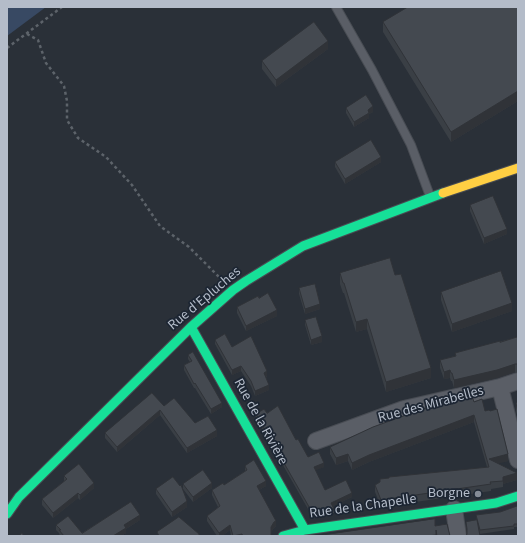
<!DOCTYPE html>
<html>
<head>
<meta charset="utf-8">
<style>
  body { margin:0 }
  #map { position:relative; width:525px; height:543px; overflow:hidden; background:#2a3038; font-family:"Source Sans 3",sans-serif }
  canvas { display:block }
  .frame { position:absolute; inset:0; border:8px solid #b4bcc9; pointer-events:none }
</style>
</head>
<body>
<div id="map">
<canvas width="525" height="543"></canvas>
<div class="frame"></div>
</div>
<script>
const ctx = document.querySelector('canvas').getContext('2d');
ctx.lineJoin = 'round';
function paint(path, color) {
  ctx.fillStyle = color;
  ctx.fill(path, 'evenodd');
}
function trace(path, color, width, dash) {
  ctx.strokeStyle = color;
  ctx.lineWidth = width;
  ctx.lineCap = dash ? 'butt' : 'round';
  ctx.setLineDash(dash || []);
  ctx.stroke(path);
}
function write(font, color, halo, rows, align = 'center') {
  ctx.font = font + ' "Source Sans 3",sans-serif';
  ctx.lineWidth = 3.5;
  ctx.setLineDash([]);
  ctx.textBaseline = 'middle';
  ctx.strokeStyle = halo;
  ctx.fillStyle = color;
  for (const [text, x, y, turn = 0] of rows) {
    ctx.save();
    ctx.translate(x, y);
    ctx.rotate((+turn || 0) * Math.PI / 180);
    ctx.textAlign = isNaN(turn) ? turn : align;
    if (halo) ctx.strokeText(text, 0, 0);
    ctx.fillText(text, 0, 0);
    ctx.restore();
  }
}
paint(new Path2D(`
  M7,7H46L7,36Z`), '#384963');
const lane = new Path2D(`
  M336,7L372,70L411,145L430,196`);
const street = new Path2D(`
  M500,387L518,460
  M316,441L404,409L500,387L518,381
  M454,509L458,536`);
const fast = new Path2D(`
  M191,327L305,530
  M7,514L19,497L191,327L233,290L246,281L303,246L443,193
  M283,536L305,530L496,503L518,496`);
const slow = new Path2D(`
  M443,193L518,168`);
trace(lane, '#484c53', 10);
trace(street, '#484c53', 18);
trace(fast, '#484c53', 11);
trace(slow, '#484c53', 11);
trace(new Path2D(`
  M27,34L38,40L46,63L64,86L67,101V120L78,138L106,157L132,185L160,226L189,247L220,278
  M7,48L62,7`), '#5d636a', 2.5, [3, 3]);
trace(lane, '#5a5e66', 8);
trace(street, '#5a5e66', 16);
trace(fast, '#16e098', 9);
trace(slow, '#ffcf43', 9);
paint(new Path2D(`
  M518,7V101L451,142L383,32V22Z
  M328,49L276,87L262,69V61Z
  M346,108L373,112L369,114V118L354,127L346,113Z
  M335,162H381L345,184L335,167Z
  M470,205L507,234L484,244L470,211Z
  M340,273L395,275L431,378L386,392L367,329L356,332L344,293H343L340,284Z
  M299,288L320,309L305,314L299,294Z
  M441,292L512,311L452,332L441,300Z
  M259,298L277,316L246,331L237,313V307Z
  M305,320L322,342L311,345L305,325Z
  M518,337V372H515L497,378L454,388L452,381H451L450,378L444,379L440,368V360L455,356V353Z
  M215,340L232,347L267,376L266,377L269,390L255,396L251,386L241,371L232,375L215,344Z
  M188,355L222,407L211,414L195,388H194L184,370V365L190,362L188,359Z
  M474,402L485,411L508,461L498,463L517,480L503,484V487L491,489V491L381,507L375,492V485L487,467L474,422L369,462L352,470L348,461L336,465L330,454V447Z
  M518,402V420L516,411V403Z
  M164,406L217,436L187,453L160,415L117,452L105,438V433Z
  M267,413L296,440L308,457L324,467L315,470L325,490L352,497L333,506L334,509V513L312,516L256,418V414Z
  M245,466L266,486L259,490L276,526L274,528L271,532V535L272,536H231L230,530L222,536H217L207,521V516L218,507L212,495V490L224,485L245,471Z
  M64,476L94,488L80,500L78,498L53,518L42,505V499L64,481Z
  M183,484L212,488L193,502L183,489Z
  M156,489L187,507L172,517L156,494Z
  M518,506V527H514V529L480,534L478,525L467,534L466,522L477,520L476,515L500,512Z
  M140,520L126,529V533L121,536H60L59,533L56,530V525L82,533Z`), '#3a3f45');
paint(new Path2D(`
  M328,41V49L276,87V80Z
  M518,91V101L451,142V132Z
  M373,106V112L369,114V118L354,127V122L368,110Z
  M381,157V162L345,184V179Z
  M507,229V234L484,244V238Z
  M512,303V311L452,332V324Z
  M320,304V309L305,314V309Z
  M277,310V316L246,331V326Z
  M367,319V329L356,332V322Z
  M322,336V342L311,345V340Z
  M515,364V372L497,378L454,388V380Z
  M241,366V371L232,375V370Z
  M431,368V378L386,392V382Z
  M450,370V378L444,379V372Z
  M267,371V376L264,378V373Z
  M269,385V390L255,396V391Z
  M222,403V407L211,414V409Z
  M160,410V415L117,452V447Z
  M474,415V422L369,462L352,470V463L369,455Z
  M217,430V436L187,453V448Z
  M348,454V461L336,465V458Z
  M508,454V461L489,466V459Z
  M324,463V467L314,471V467Z
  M517,473V480L503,484V477Z
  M266,481V486L257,491V486Z
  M94,483V488L80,500V495Z
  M212,483V488L193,502V497Z
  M78,493V498L53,518V513Z
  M352,493V497L331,507V503Z
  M187,501V507L172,517V512Z
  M140,515V520L126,529V533L121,536H113L124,525Z
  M276,521V526L274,528L271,532V527L274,522Z
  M230,525V530L222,536H219V533Z
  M242,534V536H234Z`), '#303338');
const building = new Path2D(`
  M408,7H518V91L451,132L383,22Z
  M314,22L328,41L276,80L262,61Z
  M366,95L373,106L368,110L369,113L354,122L346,108Z
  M371,140L381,157L345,179L335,162Z
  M493,196L507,229L484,238L470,205Z
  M390,258L395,275L401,274L431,368L386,382L367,319L356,322L344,283H343L340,273Z
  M501,271L512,303L452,324L441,292Z
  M315,284L320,304L305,309L299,288Z
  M268,293L277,310L246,326L237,307L258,296L259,298Z
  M316,317L322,336L311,340L305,320Z
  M225,334L232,347L251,336L267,371L264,373L269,385L255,391L251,381L241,366L232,370L215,340Z
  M518,337V364H515L497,370L454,380L452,373H451L450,370L444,372L440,360L456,356L455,353L500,341V342Z
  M193,352L222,403L211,409L195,383L194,384L184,365L192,361L188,355Z
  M152,393L164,406L174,398L195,423L208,416L217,430L187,448L160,410L117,447L105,433Z
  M472,396L474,402L482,399L485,411L489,410L490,411L497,409L508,454L489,459L517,473L503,477V481L490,482L491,484L381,500L375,485L380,482V479L389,478V477L489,467L474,415L369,455L352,463L348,454L336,458L330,447L373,427L431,406Z
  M518,402V413L516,403Z
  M278,406L296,440L298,439L308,457L319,452L324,463L314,467L325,490L346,480L352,493L331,503L334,509L312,512L256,414L264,409L267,413Z
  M254,460L266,481L257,486L276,521L274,522L271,527V535L272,536H243L242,534L233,536L230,525L219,533L207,516L220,506L212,490L223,483L224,485L247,470L245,466Z
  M79,464L94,483L80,495L78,493L53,513L42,499L67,479L64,476Z
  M203,470L212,483L193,497L183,484Z
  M173,477L180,486L181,485L187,501L172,512L156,489Z
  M131,502L140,515L124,525L126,528L113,536H64L59,530H61L56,525L68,516L82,533Z
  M518,506V524H514V526L480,530L476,515L500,512Z
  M179,517L199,534V536H159L157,532Z
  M435,519V526L447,524L450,536H437L436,530V535L428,536H316Z
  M477,520L480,536H466L467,534V529L466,522Z
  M22,533L24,536H19Z`);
paint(building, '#444950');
trace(building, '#303338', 1);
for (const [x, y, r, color] of [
  [478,494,4,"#848b96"]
]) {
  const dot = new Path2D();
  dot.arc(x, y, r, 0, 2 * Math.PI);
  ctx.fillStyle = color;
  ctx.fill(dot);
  trace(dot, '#1d2633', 1.5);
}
write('14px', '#b4bcc9', '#1d2633', [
  ["Rue d'Epluches",205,299,-40],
  ["Rue des Mirabelles",431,405,-15],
  ["Rue de la Rivière",260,422,61],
  ["Rue de la Chapelle",363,507,-8]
]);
write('14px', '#b4bcc9', '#1d2633', [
  ["Borgne",470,494]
], 'right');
</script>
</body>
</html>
